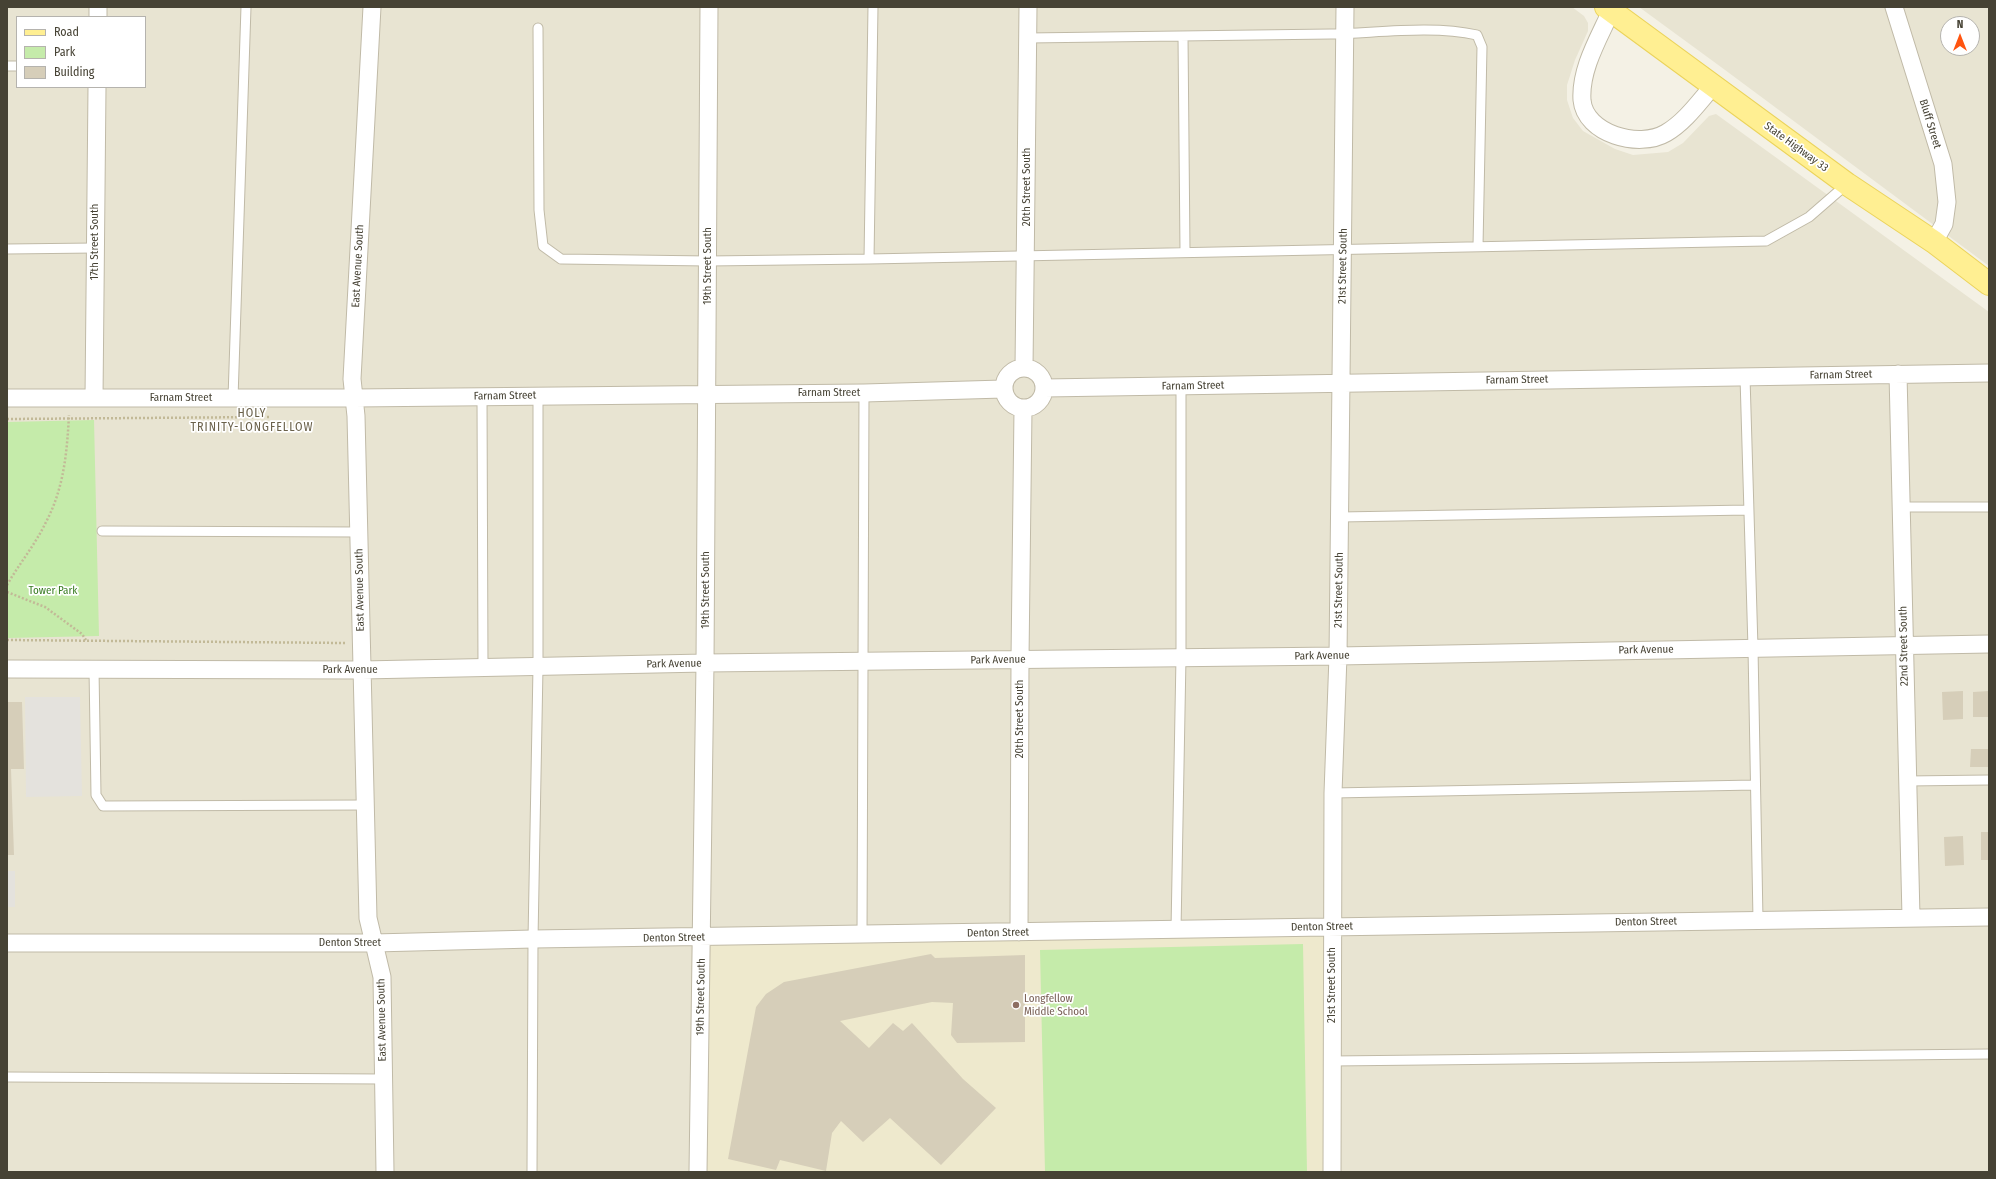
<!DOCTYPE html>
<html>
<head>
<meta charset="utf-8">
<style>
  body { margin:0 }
  #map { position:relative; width:1996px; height:1179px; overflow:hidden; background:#f4f1e5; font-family:"Fira Sans Condensed",sans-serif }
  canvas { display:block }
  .frame { position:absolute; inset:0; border:8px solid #464234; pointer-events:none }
  .legend { position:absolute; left:16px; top:16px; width:130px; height:72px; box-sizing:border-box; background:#fff; border:1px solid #b5b3ae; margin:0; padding:5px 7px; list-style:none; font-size:12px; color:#464234 }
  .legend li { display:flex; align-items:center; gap:8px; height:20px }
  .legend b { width:20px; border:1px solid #b5b3ae }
  .north { position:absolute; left:1940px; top:16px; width:40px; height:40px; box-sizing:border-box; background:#fff; border:1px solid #b5b3ae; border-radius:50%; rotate:0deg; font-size:11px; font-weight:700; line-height:16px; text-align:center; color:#464234 }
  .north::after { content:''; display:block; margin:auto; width:14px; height:18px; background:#ff5410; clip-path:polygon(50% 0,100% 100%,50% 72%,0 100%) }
</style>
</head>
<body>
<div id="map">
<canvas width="1996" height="1179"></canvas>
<div class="frame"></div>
<ul class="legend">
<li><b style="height:5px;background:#ffef92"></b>Road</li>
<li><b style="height:11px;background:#c5ebaa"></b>Park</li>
<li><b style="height:11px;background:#d6ceb9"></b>Building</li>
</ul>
<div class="north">N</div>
</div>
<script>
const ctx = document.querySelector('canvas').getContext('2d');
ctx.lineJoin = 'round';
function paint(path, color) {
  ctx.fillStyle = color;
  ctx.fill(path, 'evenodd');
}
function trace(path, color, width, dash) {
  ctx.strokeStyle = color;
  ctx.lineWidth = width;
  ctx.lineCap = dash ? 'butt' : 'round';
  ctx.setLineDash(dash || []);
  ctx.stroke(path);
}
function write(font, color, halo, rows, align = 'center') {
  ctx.font = font + ' "Fira Sans Condensed",sans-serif';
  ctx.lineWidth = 3.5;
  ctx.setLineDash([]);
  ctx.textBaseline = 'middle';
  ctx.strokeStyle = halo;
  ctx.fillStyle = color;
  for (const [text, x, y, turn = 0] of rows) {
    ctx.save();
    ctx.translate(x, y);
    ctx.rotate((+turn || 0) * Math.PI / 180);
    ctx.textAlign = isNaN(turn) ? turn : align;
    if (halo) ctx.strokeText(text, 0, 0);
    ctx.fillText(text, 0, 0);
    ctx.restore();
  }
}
paint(new Path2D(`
  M7,7H1572L1584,16L1588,23V31L1575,60L1567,85V100L1573,118L1583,131L1615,149L1633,155L1668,152L1683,143L1709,116L1716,114L1989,312V1172H7ZM17,17H145V87H17Z
  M1639,7H1989V266L1721,67ZM1948,24H1972V48H1948Z`), '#e8e4d2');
paint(new Path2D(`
  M1333,927L1332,1172H698L701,937Z`), '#eee9cd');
paint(new Path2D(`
  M94,420L99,636L7,638V422Z
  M1303,944L1307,1172H1045L1040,950Z`), '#c5ebaa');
paint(new Path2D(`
  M25,697H80L82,796L26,797Z
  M7,871H15V907H7Z`), '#e4e2dd');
paint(new Path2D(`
  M1963,691V719L1943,720L1942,692Z
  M1989,691V717H1973V692Z
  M7,702H22L24,769H11L14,855H7Z
  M1971,749H1989V767H1970Z
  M1981,832H1989V860H1981Z
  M1963,836L1964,865L1945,866L1944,837Z
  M931,954L935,958L1025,955V1042L957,1043L951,1035L953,1003L932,1002L840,1021L869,1048L893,1023L903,1031L912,1023L963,1079L996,1108L941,1165L890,1118L863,1142L841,1121L832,1133L826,1171L780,1160L776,1170L728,1159L756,1007L766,994L784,982Z`), '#d6ceb9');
const lane = new Path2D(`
  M538,28L539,210L543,246L561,259L708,261L869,259L1766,241L1809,217L1847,184
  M1183,36L1185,251
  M1028,38C1129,37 1230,36 1331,34C1377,33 1432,25 1477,35L1482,47L1478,246
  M7,66H17
  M7,249L95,248
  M869,259L873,7
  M1745,377L1753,648L1758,920
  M482,396L483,669
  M233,398L246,7
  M1901,507H1989
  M1340,517L1748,510
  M102,531L359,532
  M94,669L96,795L103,806L366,805
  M1907,781L1989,780
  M1333,793L1755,785
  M1176,930L1181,657V386
  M862,935L864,393
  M1332,1061L1989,1054
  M7,1077L383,1079
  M532,1172L533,939L538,667V395`);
const street = new Path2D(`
  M372,7L352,379L356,416L368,918L382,977L385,1172
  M1894,7L1943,164L1947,202L1944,224L1934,242
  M1611,11C1599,38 1580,69 1582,100C1585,134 1639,149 1666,133C1685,122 1699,102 1713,86
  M98,17V7
  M1004 388a20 20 0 1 1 40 0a20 20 0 1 1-40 0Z
  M1024,368L1028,7
  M1898,374L1911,917
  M1045,388L1989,373
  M7,398H354L864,393L1003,389
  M94,398L97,87
  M7,669L362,670L705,663L1338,656L1989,644
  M1019,932L1020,659L1023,409
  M7,943H374L533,939L1989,917
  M698,1172L705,663L709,7
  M1332,1172L1333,793L1338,656L1345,7`);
const primary = new Path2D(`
  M1606,7L1847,184L1934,242L1989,284`);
trace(lane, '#c0baa7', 11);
trace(street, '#c0baa7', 19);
trace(primary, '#ebd35b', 24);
trace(new Path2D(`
  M7,419L270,417
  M7,585C19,564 35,545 46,522C64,488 67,452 69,415
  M7,592L45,607L82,634L86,640
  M7,640L345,643`), '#c2b997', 2.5, [2, 2]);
trace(lane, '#fff', 9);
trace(street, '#fff', 17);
trace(primary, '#ffef92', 22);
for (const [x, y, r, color] of [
  [1016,1005,4,"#8d6e63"]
]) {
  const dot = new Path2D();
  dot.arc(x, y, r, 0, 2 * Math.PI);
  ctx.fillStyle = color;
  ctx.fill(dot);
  trace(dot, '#fff', 1.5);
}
write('11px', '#464234', '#fff', [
  ["Bluff Street",1930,124,73],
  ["State Highway 33",1796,147,36],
  ["20th Street South",1027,187,-90],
  ["17th Street South",95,242,-90],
  ["East Avenue South",358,266,-87],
  ["19th Street South",708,266,-90],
  ["21st Street South",1343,266,-89],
  ["Farnam Street",1841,375,-1],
  ["Farnam Street",1517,380,-1],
  ["Farnam Street",1193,386,-1],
  ["Farnam Street",829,393],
  ["Farnam Street",505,396,-1],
  ["Farnam Street",181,398],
  ["East Avenue South",360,590,-91],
  ["19th Street South",706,590,-90],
  ["21st Street South",1339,590,-89],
  ["22nd Street South",1904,646,-91],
  ["Park Avenue",1646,650,-1],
  ["Park Avenue",1322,656,-1],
  ["Park Avenue",998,660,-1],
  ["Park Avenue",674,664,-1],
  ["Park Avenue",350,670],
  ["20th Street South",1020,719,-90],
  ["Denton Street",1646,922,-1],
  ["Denton Street",1322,927,-1],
  ["Denton Street",998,933,-1],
  ["Denton Street",674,938,-1],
  ["Denton Street",350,943],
  ["21st Street South",1332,985,-90],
  ["19th Street South",701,997,-89],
  ["East Avenue South",382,1020,-91]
]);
write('11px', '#397c23', '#fff', [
  ["Tower Park",53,591]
]);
write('11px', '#785e54', '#fff', [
  ["Longfellow",1024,999],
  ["Middle School",1024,1012]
], 'left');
ctx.letterSpacing = '1px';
write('12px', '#6a614a', '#fff', [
  ["HOLY",252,414],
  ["TRINITY-LONGFELLOW",252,428]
]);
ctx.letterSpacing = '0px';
</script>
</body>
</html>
